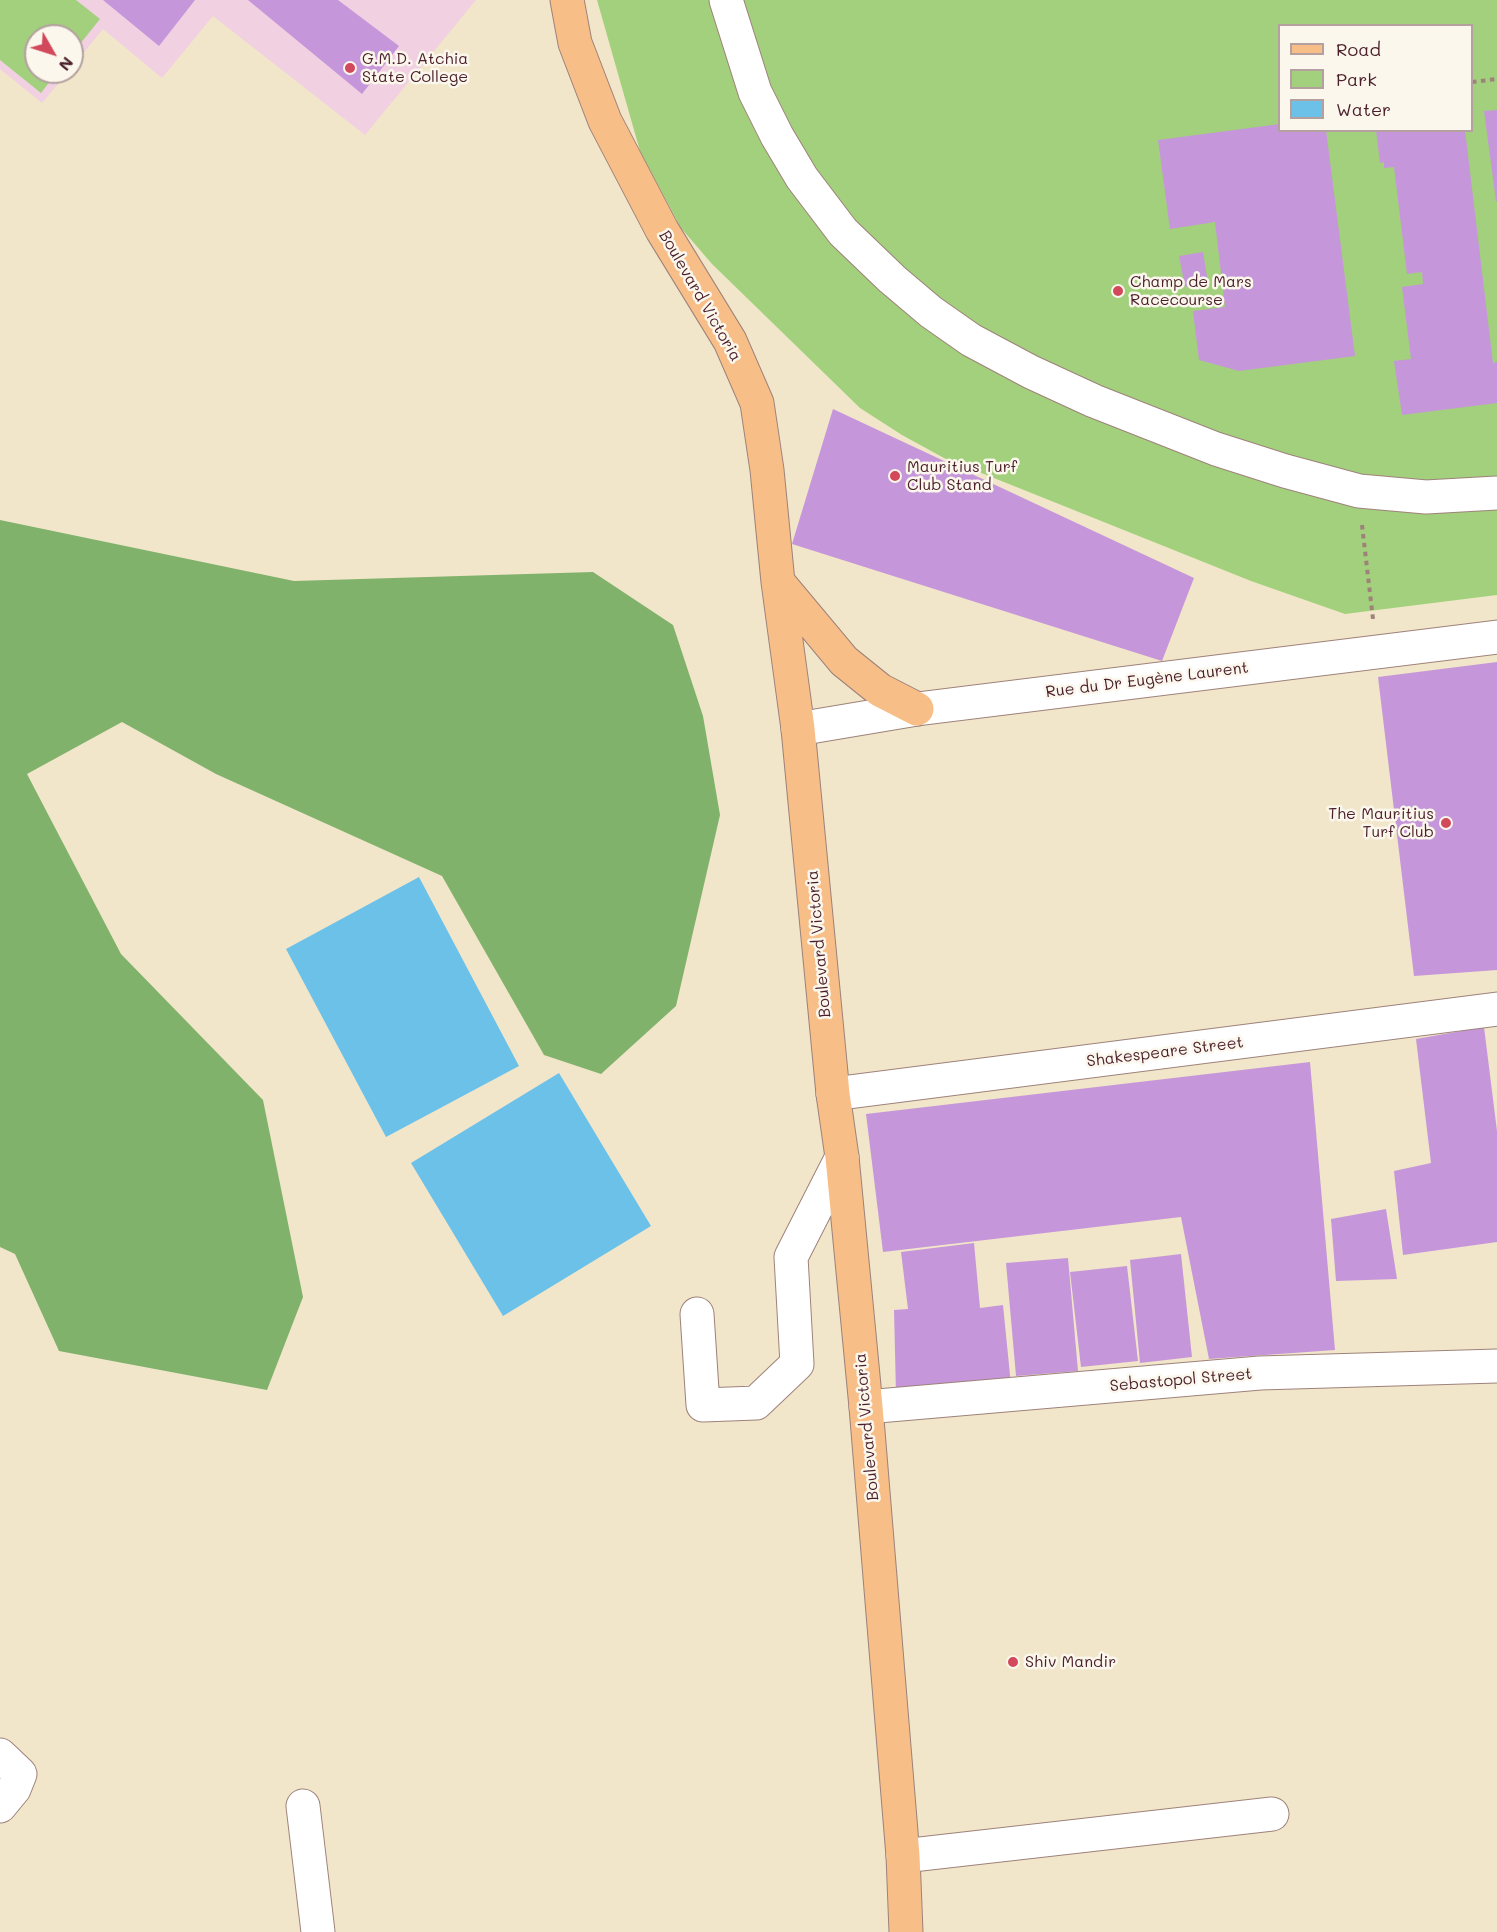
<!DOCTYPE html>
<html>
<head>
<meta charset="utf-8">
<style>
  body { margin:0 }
  #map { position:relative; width:1497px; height:1932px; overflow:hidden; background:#f1e6ca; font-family:Mali,sans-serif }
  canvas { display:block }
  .legend { position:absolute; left:1278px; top:24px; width:195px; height:108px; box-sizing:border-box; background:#fbf7ec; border:2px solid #b4a19f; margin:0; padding:8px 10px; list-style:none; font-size:18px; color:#4a1f2b }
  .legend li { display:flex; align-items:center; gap:12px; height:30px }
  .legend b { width:30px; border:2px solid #b4a19f }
  .north { position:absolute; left:24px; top:24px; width:60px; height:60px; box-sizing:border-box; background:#fbf7ec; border:2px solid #b4a19f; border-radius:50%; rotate:129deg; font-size:16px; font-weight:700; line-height:24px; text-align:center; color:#4a1f2b }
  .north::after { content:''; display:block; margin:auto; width:21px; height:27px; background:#d1495b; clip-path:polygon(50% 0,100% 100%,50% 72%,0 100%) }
</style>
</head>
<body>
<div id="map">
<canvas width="1497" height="1932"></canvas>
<ul class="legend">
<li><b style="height:8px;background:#f7be88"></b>Road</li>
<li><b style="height:16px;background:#a2d07d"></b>Park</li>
<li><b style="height:16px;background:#6cc1e9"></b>Water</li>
</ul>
<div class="north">N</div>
</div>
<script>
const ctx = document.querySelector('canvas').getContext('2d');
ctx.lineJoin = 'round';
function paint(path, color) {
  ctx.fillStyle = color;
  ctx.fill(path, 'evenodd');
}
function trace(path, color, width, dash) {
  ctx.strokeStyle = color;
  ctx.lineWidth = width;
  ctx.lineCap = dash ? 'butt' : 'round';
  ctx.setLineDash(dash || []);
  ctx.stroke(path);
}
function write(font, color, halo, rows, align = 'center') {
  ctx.font = font + ' Mali,sans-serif';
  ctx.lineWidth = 5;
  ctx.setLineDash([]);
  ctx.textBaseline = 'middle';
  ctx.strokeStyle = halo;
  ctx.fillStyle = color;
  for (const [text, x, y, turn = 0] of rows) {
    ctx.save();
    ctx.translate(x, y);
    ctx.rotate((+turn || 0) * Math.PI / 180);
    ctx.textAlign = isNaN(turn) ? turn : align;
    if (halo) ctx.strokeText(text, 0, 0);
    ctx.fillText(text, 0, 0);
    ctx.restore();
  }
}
paint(new Path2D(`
  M0,0H476L365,135L213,16L162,78L103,29L72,67V36H36V72H68L42,103L0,69Z`), '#f1d0e2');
paint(new Path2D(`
  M0,0H76L100,19L72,54V36H36V72H57L41,93L0,60Z
  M597,0H1497V595L1345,614L1251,581L944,458L902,435L860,408L712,264L681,228L640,151ZM1280,26H1472V130H1280Z`), '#a2d07d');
paint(new Path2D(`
  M0,520L294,581L593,572L673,625L703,716L720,815L676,1006L601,1074L544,1055L442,876L216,774L122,722L27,774L121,954L263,1100L303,1297L267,1390L59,1351L15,1254L0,1247Z`), '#81b26c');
paint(new Path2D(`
  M419,877L519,1066L386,1137L286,949Z
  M559,1073L651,1226L503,1316L411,1163Z`), '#6cc1e9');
paint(new Path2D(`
  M103,0H195L159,46Z
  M248,0H338L399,46L362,94Z
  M1497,110V201H1496L1484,111Z
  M1280,124V130H1326L1355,356L1239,371L1199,360L1193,311L1225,307L1215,222L1170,229L1158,140Z
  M1376,130H1465L1493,363L1497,362V403L1402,415L1394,361L1411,359L1402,287L1423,284L1422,272L1407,274L1394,167L1384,168V162L1380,163Z
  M1203,252L1208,283L1185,287L1179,256Z
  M833,409L1194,578L1162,661L792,544Z
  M1497,662V970L1414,976L1378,677Z
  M1484,1027L1497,1131V1242L1403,1255L1394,1171L1431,1163L1416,1039Z
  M1310,1062L1335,1350L1209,1359L1181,1217L883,1252L866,1114Z
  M1386,1209L1397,1279L1336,1281L1331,1219Z
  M974,1243L980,1308L1003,1305L1011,1385L896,1394L894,1310L908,1309L901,1252Z
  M1181,1254L1192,1357L1140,1363L1130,1260Z
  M1068,1258L1078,1371L1016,1376L1006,1263Z
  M1127,1266L1138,1361L1081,1367L1070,1272Z`), '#c696da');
const minor = new Path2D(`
  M726,0L755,92L777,136L802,178L843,232L892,279L931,312L971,340L1031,372L1094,401L1216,449L1285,471L1359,491L1426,497L1497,493
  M798,729L917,709L1497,637
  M833,1094L1497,1009
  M697,1314L703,1405L756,1403L797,1364L791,1257L842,1157
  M866,1407L1260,1373L1497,1366
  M0,1755L20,1774L14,1789L0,1806
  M303,1806L318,1932
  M903,1856L1272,1814`);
const major = new Path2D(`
  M567,0L575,43L605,121L662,230L730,341L757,403L767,470L778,582L798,729L833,1094L842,1157L866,1407L903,1856L906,1932
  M778,582L844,661L880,690L917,709`);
trace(minor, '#9e827a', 35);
trace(major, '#9e827a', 35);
trace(new Path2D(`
  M1472,82L1497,79
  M1362,525L1373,619`), '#9e827a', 4, [4.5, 4.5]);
trace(minor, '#fff', 33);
trace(major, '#f7be88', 33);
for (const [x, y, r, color] of [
  [350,68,6,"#d1495b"],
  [1118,291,6,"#d1495b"],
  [895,476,6,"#d1495b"],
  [1446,823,6,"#d1495b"],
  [1013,1662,6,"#d1495b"]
]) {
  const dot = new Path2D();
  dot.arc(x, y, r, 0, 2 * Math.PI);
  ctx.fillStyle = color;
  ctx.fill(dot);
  trace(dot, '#fbf7ec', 2);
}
write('16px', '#4a1f2b', '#fbf7ec', [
  ["G.M.D. Atchia",362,59],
  ["State College",362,77],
  ["Champ de Mars",1130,282],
  ["Racecourse",1130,300],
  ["Mauritius Turf",907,467],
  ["Club Stand",907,485],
  ["The Mauritius",1434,814,"right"],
  ["Turf Club",1434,832,"right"],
  ["Shiv Mandir",1025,1662]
], 'left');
write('16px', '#4a1f2b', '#fbf7ec', [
  ["Boulevard Victoria",700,296,60],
  ["Rue du Dr Eugène Laurent",1147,680,-7],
  ["Boulevard Victoria",819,944,-95],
  ["Shakespeare Street",1165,1052,-7],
  ["Sebastopol Street",1181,1380,-5],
  ["Boulevard Victoria",867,1427,-95]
]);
</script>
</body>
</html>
